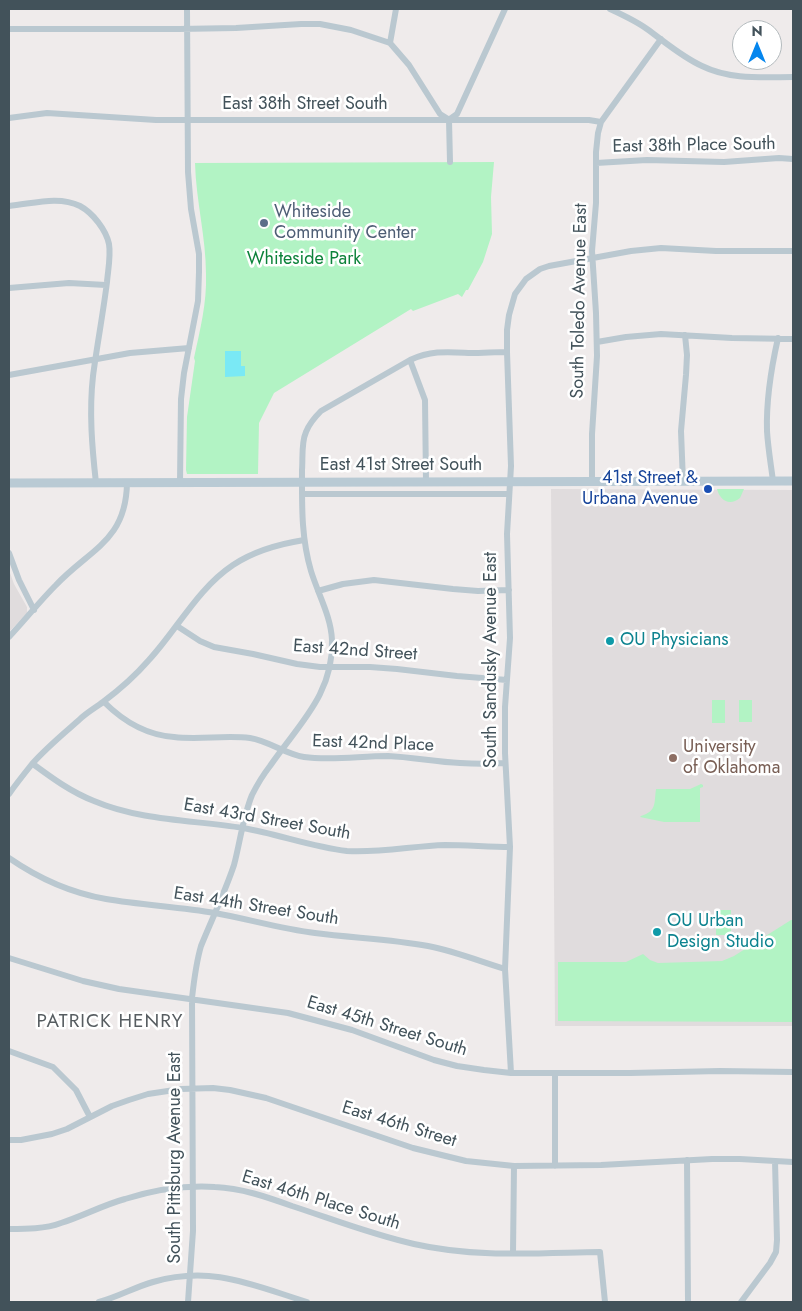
<!DOCTYPE html>
<html>
<head>
<meta charset="utf-8">
<style>
  body { margin:0 }
  #map { position:relative; width:802px; height:1311px; overflow:hidden; background:#efebeb; font-family:Jost,sans-serif }
  canvas { display:block }
  .frame { position:absolute; inset:0; border:10px solid #42525a; pointer-events:none }
  .north { position:absolute; left:732px; top:20px; width:50px; height:50px; box-sizing:border-box; background:#fff; border:1px solid #b3babd; border-radius:50%; rotate:0deg; font-size:14px; font-weight:700; line-height:20px; text-align:center; color:#42525a }
  .north::after { content:''; display:block; margin:auto; width:18px; height:22px; background:#0586ee; clip-path:polygon(50% 0,100% 100%,50% 72%,0 100%) }
</style>
</head>
<body>
<div id="map">
<canvas width="802" height="1311"></canvas>
<div class="frame"></div>
<div class="north">N</div>
</div>
<script>
const ctx = document.querySelector('canvas').getContext('2d');
ctx.lineJoin = 'round';
function paint(path, color) {
  ctx.fillStyle = color;
  ctx.fill(path, 'evenodd');
}
function trace(path, color, width, dash) {
  ctx.strokeStyle = color;
  ctx.lineWidth = width;
  ctx.lineCap = dash ? 'butt' : 'round';
  ctx.setLineDash(dash || []);
  ctx.stroke(path);
}
function write(font, color, halo, rows, align = 'center') {
  ctx.font = font + ' Jost,sans-serif';
  ctx.lineWidth = 5;
  ctx.setLineDash([]);
  ctx.textBaseline = 'middle';
  ctx.strokeStyle = halo;
  ctx.fillStyle = color;
  for (const [text, x, y, turn = 0] of rows) {
    ctx.save();
    ctx.translate(x, y);
    ctx.rotate((+turn || 0) * Math.PI / 180);
    ctx.textAlign = isNaN(turn) ? turn : align;
    if (halo) ctx.strokeText(text, 0, 0);
    ctx.fillText(text, 0, 0);
    ctx.restore();
  }
}
paint(new Path2D(`
  M551,489L793,490V1026H555Z
  M9,570L14,584L27,607V613L9,632Z`), '#e0dcdd');
paint(new Path2D(`
  M494,162L491,197L492,234L483,262L468,290H466L462,297L458,294L413,311L411,309L274,393L259,423L258,474H187L186,470L187,417L195,361L194,358C200,330 207,303 206,274C206,237 196,201 195,163Z
  M717,489H744L740,498C730,506 720,501 717,489Z
  M712,700H725V723H712Z
  M739,700H752V722H739Z
  M701,784L703,785V787L700,788V822H664L640,817L641,816C657,811 654,803 656,789H690Z
  M716,910H731V935H716Z
  M791,920H793V1022L558,1021V962H626L643,954L650,960L658,963L722,961L734,956Z`), '#b2f3c4');
paint(new Path2D(`
  M225,351H241V366H245V376L225,377Z`), '#7ae9f5');
trace(new Path2D(`
  M396,9L390,43L409,65L440,114L448,119
  M610,9C623,15 636,21 647,29C665,42 682,57 702,66C730,80 763,77 793,77
  M9,29H179L236,28L301,24H320L351,30L390,43
  M9,118L47,113L156,120H589L601,122
  M450,119L457,114L505,9
  M449,120L450,162
  M596,163L647,160L724,162L779,158L793,159
  M9,206C32,204 58,195 80,206C93,213 106,230 109,244C111,256 108,270 107,282C103,314 97,345 93,376C89,412 92,447 96,483
  M9,288L69,283L106,285
  M597,342L626,337L661,334L732,338L793,339
  M410,360L425,400L426,482
  M9,375L130,353L189,348
  M592,481V434L597,356L596,313L592,251L596,203V152L598,133L601,122L606,115L661,39
  M773,481C771,465 768,448 767,431C766,399 771,369 778,338
  M180,482L181,399L184,373L198,301L199,272V254L191,209L188,172L187,9
  M683,482L681,431L686,375L687,355L685,335
  M302,494H508
  M9,553L19,580L34,610
  M318,591L343,584L374,580L453,589L478,591L509,590
  M177,626L200,641L214,647L253,654L297,664L320,667H370L397,669L457,676L507,680
  M9,637C25,620 39,602 56,585C90,549 126,541 127,483
  M104,702C123,721 146,735 174,737C199,740 225,735 250,738C269,741 285,754 304,757C331,761 360,756 388,756C412,757 436,762 460,763C475,764 490,764 505,763
  M33,764C52,778 71,792 94,801C141,821 194,820 243,828C278,834 312,847 347,851C380,853 413,846 445,845C467,845 489,847 510,847
  M9,794C16,784 24,774 32,764C46,748 63,734 79,720C86,713 95,708 103,702C119,690 135,676 148,661C177,630 197,589 233,565C254,551 279,544 304,540
  M9,858C38,878 71,893 106,899C142,905 179,907 215,913C248,919 282,929 315,933C353,938 391,939 428,946C454,951 479,961 505,969
  M9,958L83,981L119,989L288,1013L352,1030L434,1060L457,1066L484,1070L511,1073H630L720,1071L793,1072
  M9,1051L53,1067L76,1090L90,1117
  M511,1073L505,969L510,847L505,753V707L510,638L507,534L511,466L507,352V330L509,315L515,294L526,279L540,269L549,266L631,251L661,248L716,251H793
  M555,1073V1166
  M9,1140H21L52,1134L67,1129L112,1106L129,1100L148,1094L181,1089L213,1088L230,1090L266,1098L413,1148L466,1161L514,1166L601,1165L712,1159H740L793,1162
  M687,1160L688,1302
  M9,1229C26,1229 45,1229 61,1223C83,1216 103,1205 125,1199C154,1190 184,1185 215,1187C241,1188 267,1197 292,1206C332,1219 373,1235 414,1244C475,1258 538,1253 600,1252L605,1302
  M513,1253L514,1166
  M99,1302C118,1297 135,1287 153,1282C212,1265 252,1285 307,1302
  M188,1302L193,1231L192,998C194,980 196,963 201,946C212,919 225,892 234,865C240,842 243,817 252,795C257,785 263,775 270,766C298,725 334,694 332,640C331,616 318,594 311,571C301,537 302,505 302,470C303,458 301,443 306,432C309,424 315,417 321,411L410,360C432,350 448,352 471,353C483,353 495,352 507,352
  M741,1302L770,1263L776,1252L777,1240L775,1161`), '#bac8d0', 6);
trace(new Path2D(`
  M9,483L793,481`), '#b9cad4', 9);
for (const [x, y, r, color] of [
  [264,223,5,"#5c6f8a"],
  [708,489,5,"#1a4fb4"],
  [610,641,5,"#0f9aa8"],
  [673,758,5,"#8d6e63"],
  [657,932,5,"#0f9aa8"]
]) {
  const dot = new Path2D();
  dot.arc(x, y, r, 0, 2 * Math.PI);
  ctx.fillStyle = color;
  ctx.fill(dot);
  trace(dot, '#fff', 2);
}
write('18px', '#42525a', '#fff', [
  ["East 38th Street South",305,105],
  ["East 38th Place South",694,146,-1],
  ["South Toledo Avenue East",580,301,-89],
  ["East 41st Street South",401,466],
  ["East 42nd Street",355,651,4],
  ["South Sandusky Avenue East",492,660,-90],
  ["East 42nd Place",373,744,2],
  ["East 43rd Street South",267,820,10],
  ["East 44th Street South",256,907,9],
  ["East 45th Street South",387,1027,17],
  ["East 46th Street",399,1125,17],
  ["South Pittsburg Avenue East",176,1158,-90],
  ["East 46th Place South",321,1201,17]
]);
write('18px', '#4e5e75', '#fff', [
  ["Whiteside",274,213],
  ["Community Center",274,234]
], 'left');
write('18px', '#0c823a', '#fff', [
  ["Whiteside Park",304,260]
]);
write('18px', '#164399', '#fff', [
  ["41st Street &",698,479],
  ["Urbana Avenue",698,500]
], 'right');
write('18px', '#0d838f', '#fff', [
  ["OU Physicians",620,641],
  ["OU Urban",667,922],
  ["Design Studio",667,943]
], 'left');
write('18px', '#785e54', '#fff', [
  ["University",683,748],
  ["of Oklahoma",683,769]
], 'left');
ctx.letterSpacing = '1px';
write('19px', '#575d61', '#fff', [
  ["PATRICK HENRY",110,1022]
]);
ctx.letterSpacing = '0px';
</script>
</body>
</html>
